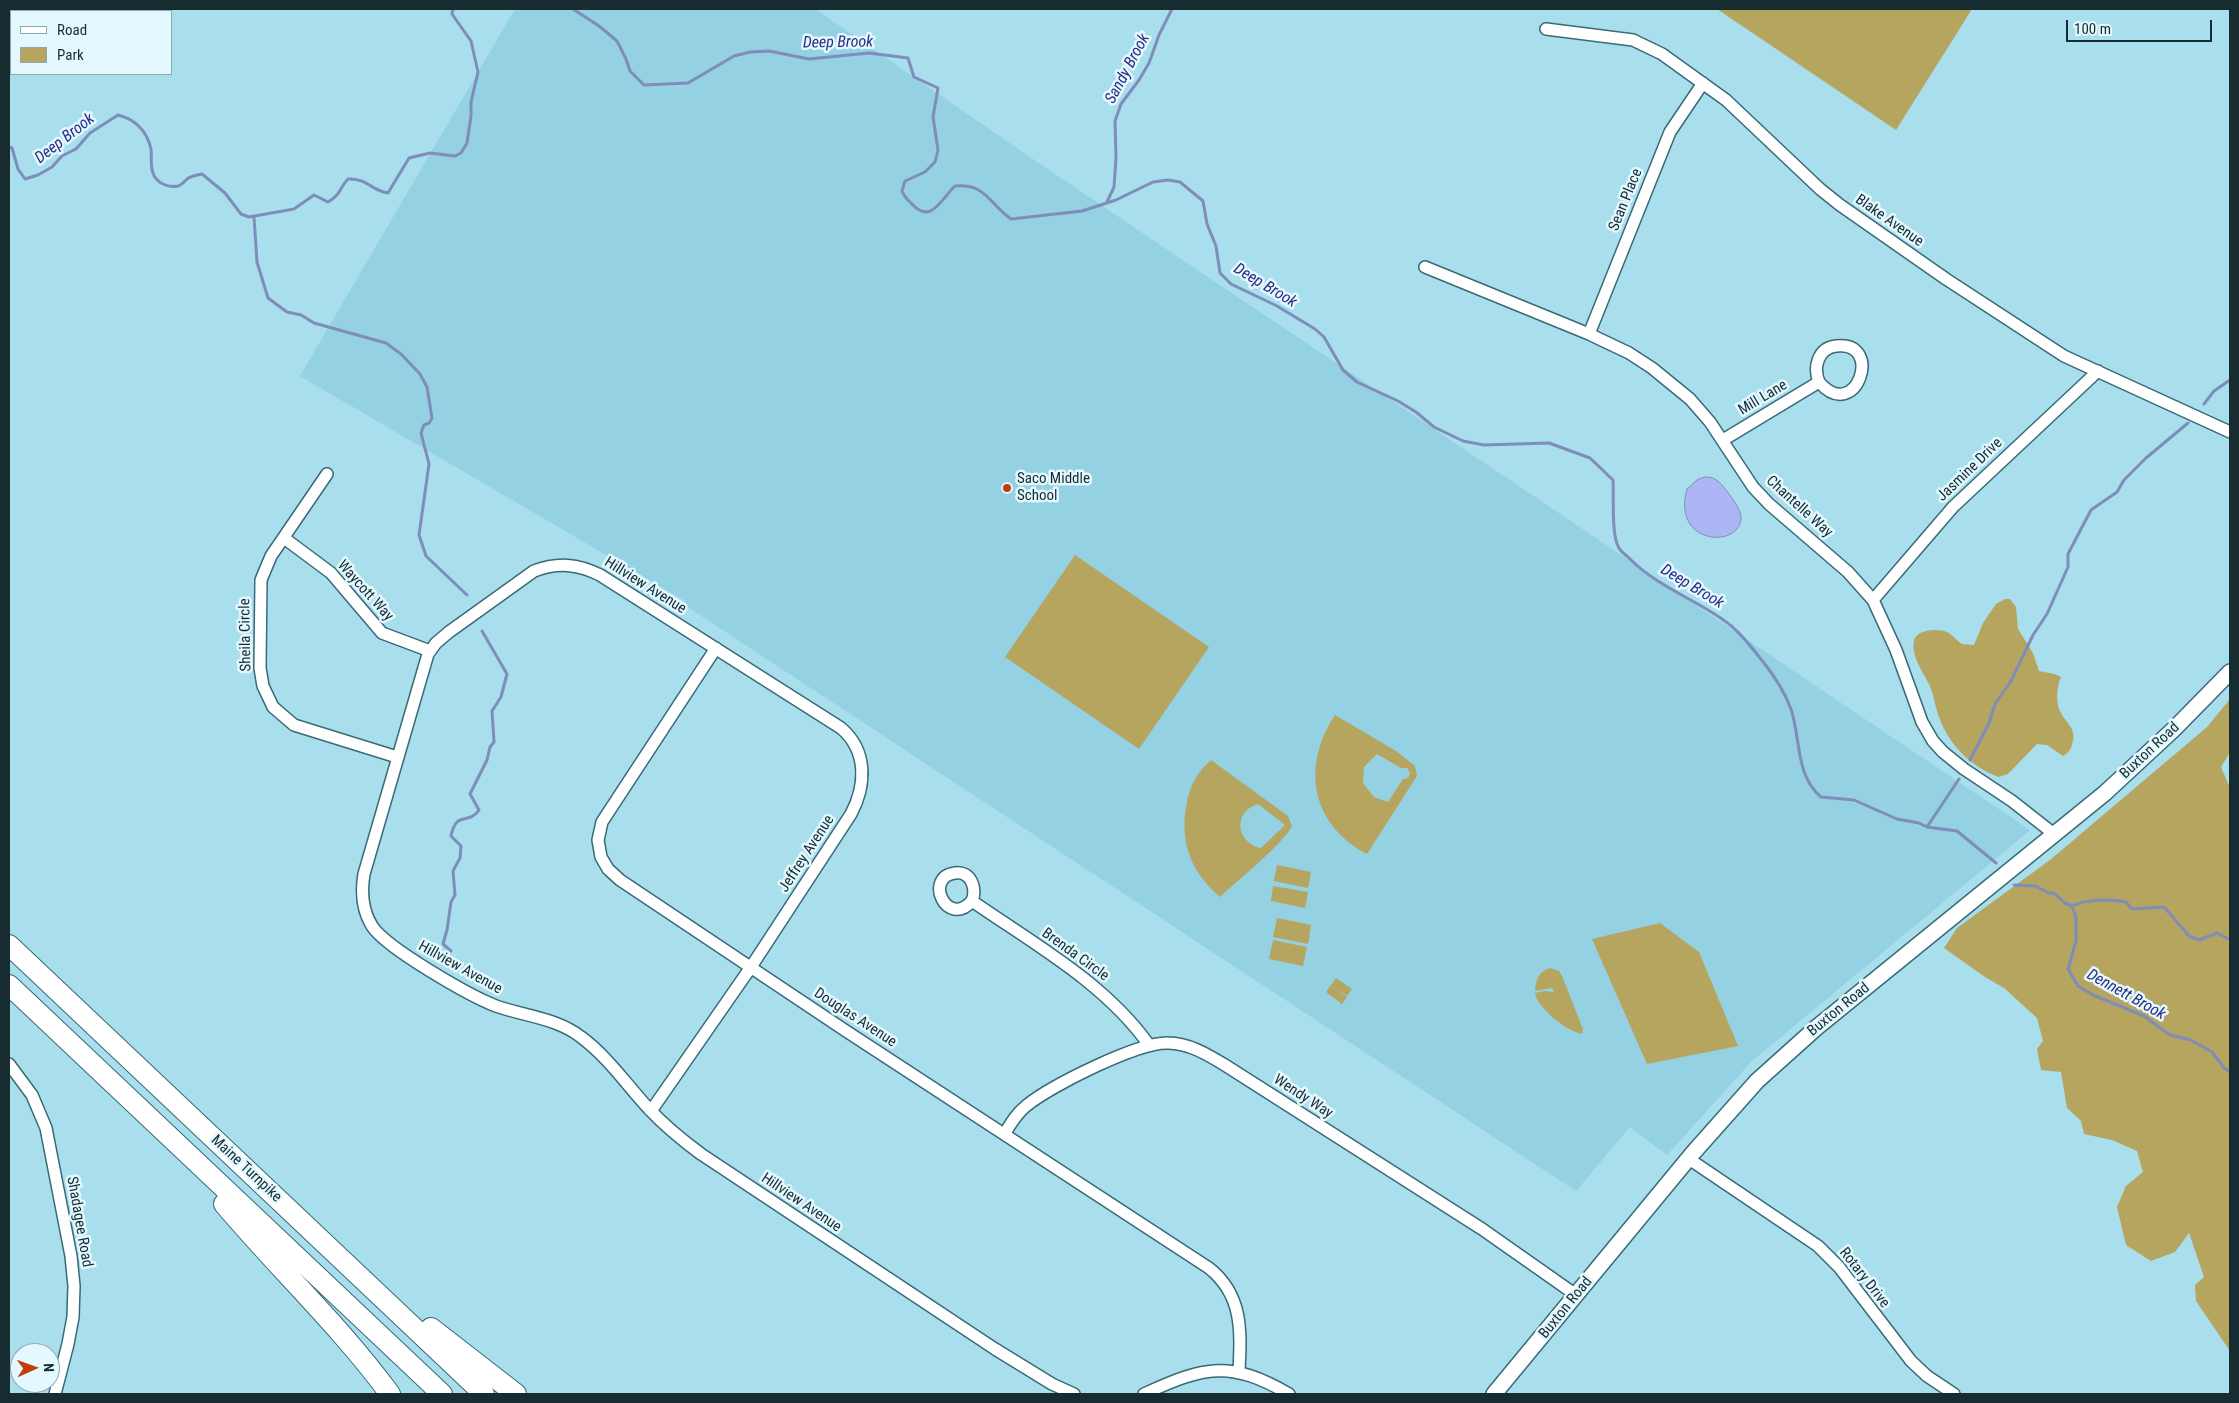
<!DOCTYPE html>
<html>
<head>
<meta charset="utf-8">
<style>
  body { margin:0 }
  #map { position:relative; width:2239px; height:1403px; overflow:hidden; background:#a9deed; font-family:"Roboto Condensed",sans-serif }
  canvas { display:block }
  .frame { position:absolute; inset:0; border:10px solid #162c31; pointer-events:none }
  .legend { position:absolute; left:10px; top:10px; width:162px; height:65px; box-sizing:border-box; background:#e4f9ff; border:1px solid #92a7ad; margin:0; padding:6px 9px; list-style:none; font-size:15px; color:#162c31 }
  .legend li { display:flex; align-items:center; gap:10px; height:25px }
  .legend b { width:25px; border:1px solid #92a7ad }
  .north { position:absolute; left:10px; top:1343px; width:50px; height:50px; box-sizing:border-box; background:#e4f9ff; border:1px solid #92a7ad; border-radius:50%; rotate:88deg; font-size:14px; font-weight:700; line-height:20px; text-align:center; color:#162c31 }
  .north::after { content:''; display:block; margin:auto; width:18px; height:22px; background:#c43c0a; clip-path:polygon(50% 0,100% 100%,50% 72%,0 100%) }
  .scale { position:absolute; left:2066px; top:20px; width:146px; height:22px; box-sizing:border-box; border:2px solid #162c31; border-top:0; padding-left:6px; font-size:15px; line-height:18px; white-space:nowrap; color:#162c31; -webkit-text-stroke:4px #e4f9ff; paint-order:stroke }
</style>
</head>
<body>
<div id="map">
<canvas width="2239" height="1403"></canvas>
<div class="frame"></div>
<ul class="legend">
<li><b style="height:6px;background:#fff"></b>Road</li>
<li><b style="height:14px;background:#b5a55f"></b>Park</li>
</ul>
<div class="north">N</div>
<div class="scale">100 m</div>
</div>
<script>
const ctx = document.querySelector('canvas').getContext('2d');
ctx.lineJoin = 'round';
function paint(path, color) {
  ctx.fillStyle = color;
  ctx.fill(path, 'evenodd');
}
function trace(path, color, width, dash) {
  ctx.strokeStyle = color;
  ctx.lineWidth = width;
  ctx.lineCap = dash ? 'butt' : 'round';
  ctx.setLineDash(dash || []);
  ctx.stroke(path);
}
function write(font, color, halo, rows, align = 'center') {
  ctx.font = font + ' "Roboto Condensed",sans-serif';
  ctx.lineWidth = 5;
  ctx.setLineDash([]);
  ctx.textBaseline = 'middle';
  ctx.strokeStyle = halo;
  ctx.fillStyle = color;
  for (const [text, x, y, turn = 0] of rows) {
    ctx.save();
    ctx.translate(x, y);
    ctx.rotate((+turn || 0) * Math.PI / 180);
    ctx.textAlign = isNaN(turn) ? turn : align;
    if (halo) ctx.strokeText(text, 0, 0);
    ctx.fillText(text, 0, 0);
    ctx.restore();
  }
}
paint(new Path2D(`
  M515,9H815L1043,166L2030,830L1751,1062L1667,1155L1630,1127L1576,1191L683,604L685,601L300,376Z`), '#94d1e2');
paint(new Path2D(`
  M1717,9H1972L1896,130Z
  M1075,555L1209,647L1139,749L1005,657Z
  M2005,599H2010L2016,607L2018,629L2033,653L2039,671L2054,674L2061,677C2057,686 2056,699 2059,709C2064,722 2078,728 2072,744C2071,750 2068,753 2063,756L2047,745L2037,744L2008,774L1999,777C1971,767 1949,745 1939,717C1935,706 1934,695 1929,684C1923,672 1911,656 1914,641C1916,629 1938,628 1947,632C1953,635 1957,641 1962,644L1974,645L1983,623L1996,604Z
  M2230,699V752L2221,767L2230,788V1351L2196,1301L2195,1285L2204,1277L2189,1233L2175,1252L2151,1261L2126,1245L2117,1207L2126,1186L2143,1172L2137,1151L2112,1140L2084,1134L2081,1121L2067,1108L2061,1072L2041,1070L2037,1049L2043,1041L2037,1018L2004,988L1985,977L1944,948L1957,928L2050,860L2207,727Z
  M1335,715L1396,751L1415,766L1417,776L1367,854C1311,825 1301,766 1335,715ZM1377,754L1401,768H1407L1410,773L1408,778L1403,779L1388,802L1374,797L1363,783L1364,767Z
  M1211,760L1288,816L1292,826C1284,843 1236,882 1220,897C1192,873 1180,844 1186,807C1189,788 1196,773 1211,760ZM1258,804L1285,825L1261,848C1244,845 1234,827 1245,812C1248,808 1254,806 1258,804Z
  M1277,865L1311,872L1308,888L1274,881Z
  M1273,886L1308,892L1305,908L1271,901Z
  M1277,918L1311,925L1308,944L1273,937Z
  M1660,923L1699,952L1738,1046L1647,1064L1592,939Z
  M1273,940L1307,947L1303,966L1269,959Z
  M1551,968L1559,971L1562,976L1583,1029L1582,1034C1568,1032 1537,1008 1535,993L1545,991L1554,992L1552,988L1535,991C1536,980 1539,970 1551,968Z
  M1336,978L1352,989L1347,996L1331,985Z
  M1331,985L1347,997L1342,1004L1326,992Z`), '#b5a55f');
const water = new Path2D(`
  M1705,477C1717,476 1723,486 1729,494C1734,501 1741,510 1741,518C1740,549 1671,545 1687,489L1697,480Z`);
paint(water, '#acb6f4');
trace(water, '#7f8dba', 1);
trace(new Path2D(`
  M573,9L599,26L617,41L626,59L630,71L644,85L688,83L734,56L750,52L769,51L809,59L869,53L908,58L914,77L938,88L933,117L938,150L935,162L925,172L905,181L902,191C904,197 908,200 912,204C931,225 941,199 955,186C986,183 989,204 1011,219L1082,211L1116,200L1153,182L1168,180L1180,182L1203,201L1207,224L1216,246L1220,273L1231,284L1277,306L1315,329L1324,337L1343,370L1357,382L1398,401L1416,412L1434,427L1463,441L1484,445L1549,443L1590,458L1613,480C1614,497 1611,535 1619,548C1621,552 1627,556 1630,559C1657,586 1692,598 1722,619C1739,630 1752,648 1764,663C1775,677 1785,693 1791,709C1801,739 1795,775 1821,797L1854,800L1897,819L1919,823L1927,827L1957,831L1996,863
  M9,147L12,148L18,169L25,179L38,175L52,167L62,156L76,149L90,133L118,115C135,119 147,131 151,149C152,157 150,165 153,173C156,183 168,188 178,186C182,185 184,182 187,179C191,176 197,175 202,174L225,193L241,214L249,217L294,209L314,195L328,202C341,195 339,188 348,179C367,178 372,191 388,193L409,158L430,153L455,156L461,153L467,143L471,116V102L478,72L471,41L452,14L453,9
  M1107,202L1114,187L1116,158L1115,121L1121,104L1139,80L1149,63L1159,35L1172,9
  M254,217L257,262L268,298L287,312L301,315L314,323L386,343L401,354L420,374L427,387L432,418L429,423L424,425L421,433L429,464L419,535L426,556L467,595
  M2204,404L2214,391L2230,380
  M1970,760L1989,723L1995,704L2011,681L2033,635L2047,614L2068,567V554L2091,510L2117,492L2124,480L2146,458L2188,423
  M1927,827L1959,779
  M2014,885L2035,886L2049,893H2054L2065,903L2072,906C2086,899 2110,899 2126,902L2132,909L2164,907L2189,936L2199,940L2217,933L2230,940
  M2072,906L2076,917V941L2068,969L2078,986L2093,995L2144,1016L2170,1035L2191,1040L2212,1052L2224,1068L2230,1072
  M451,951L443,944L447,930L451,902L455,895L453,871L460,858L461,846L451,836C457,809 468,826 479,810L470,794L487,760L490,747L494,742L492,711L501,697L507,674L482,631`), '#7f8dba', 3);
const street = new Path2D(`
  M1546,29L1633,40L1662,54L1726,100L1820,189L1840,205L1946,279L2064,356L2230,432
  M1425,267L1589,334L1629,353L1652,368L1690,399L1710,422L1753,487L1769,504L1848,572L1873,600L1896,650L1922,722L1933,741L1943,752L1964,769L2012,801L2054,834
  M1589,334L1670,132L1703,83
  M1723,440L1819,382C1856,425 1885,340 1836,346C1818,348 1813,367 1819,382
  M327,474L271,556L261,580L260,668L263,686L273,707L294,725L397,757
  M284,538L331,573L382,633L430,651
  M1873,600L1953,507L2098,371
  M716,648L602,822L598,840L601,857L608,869L620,880L846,1031L1209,1268C1243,1295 1241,1331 1239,1371
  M972,901C947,929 923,877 955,873C971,871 977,888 972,901C1034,944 1105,983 1149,1045
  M9,1064L32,1095L46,1128L71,1256L74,1286L73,1317L68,1344L55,1394
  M651,1111L751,967L851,814C866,786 868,751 841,728L600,575C578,564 558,562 534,571L449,632L436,643L428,654L364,874C361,892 362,910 372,926C386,948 470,996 496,1006C524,1016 557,1018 581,1037C607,1056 627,1085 649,1109C665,1126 682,1140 701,1154L995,1349L1052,1384L1074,1394
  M1005,1133C1011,1123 1017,1113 1026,1106C1050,1086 1138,1042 1168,1043C1190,1043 1210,1056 1228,1067L1482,1229L1576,1295
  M1689,1159L1818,1246L1839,1267L1911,1361L1927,1376L1954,1394
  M1144,1394C1205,1366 1230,1360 1289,1394`);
const secondary = new Path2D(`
  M1494,1394L1693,1153L1757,1081L1816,1028L2105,793L2174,729L2230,672`);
const highway = new Path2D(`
  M9,945L484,1394
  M9,985L442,1394
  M224,1204C278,1268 340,1326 390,1394
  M431,1328L516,1394`);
trace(street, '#386a77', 14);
trace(secondary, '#386a77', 18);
trace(highway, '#386a77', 22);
trace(street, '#fff', 11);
trace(secondary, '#fff', 15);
trace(highway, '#fff', 20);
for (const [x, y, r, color] of [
  [1007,488,5,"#c43c0a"]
]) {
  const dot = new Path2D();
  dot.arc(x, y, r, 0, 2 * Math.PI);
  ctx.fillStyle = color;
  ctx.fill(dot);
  trace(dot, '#e4f9ff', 2);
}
write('15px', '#162c31', '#e4f9ff', [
  ["Sean Place",1626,200,-68],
  ["Blake Avenue",1889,221,35],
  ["Mill Lane",1763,398,-31],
  ["Jasmine Drive",1970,470,-44],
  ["Chantelle Way",1799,507,42],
  ["Hillview Avenue",645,586,32],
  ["Waycott Way",365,591,48],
  ["Sheila Circle",246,635,-91],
  ["Buxton Road",2150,751,-43],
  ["Jeffrey Avenue",807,854,-57],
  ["Brenda Circle",1075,955,36],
  ["Hillview Avenue",460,968,29],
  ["Buxton Road",1839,1010,-39],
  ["Douglas Avenue",855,1018,33],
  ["Wendy Way",1303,1097,33],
  ["Maine Turnpike",246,1169,43],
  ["Hillview Avenue",801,1203,34],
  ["Shadagee Road",79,1222,80],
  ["Rotary Drive",1864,1278,52],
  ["Buxton Road",1566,1308,-51]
]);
write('15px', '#162c31', '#e4f9ff', [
  ["Saco Middle",1017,479],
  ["School",1017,496]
], 'left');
write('italic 16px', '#2c2a81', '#e4f9ff', [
  ["Deep Brook",838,43,-1],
  ["Sandy Brook",1128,69,-62],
  ["Deep Brook",65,139,-38],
  ["Deep Brook",1265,286,31],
  ["Deep Brook",1692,587,31],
  ["Dennett Brook",2126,995,29]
]);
</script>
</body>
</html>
